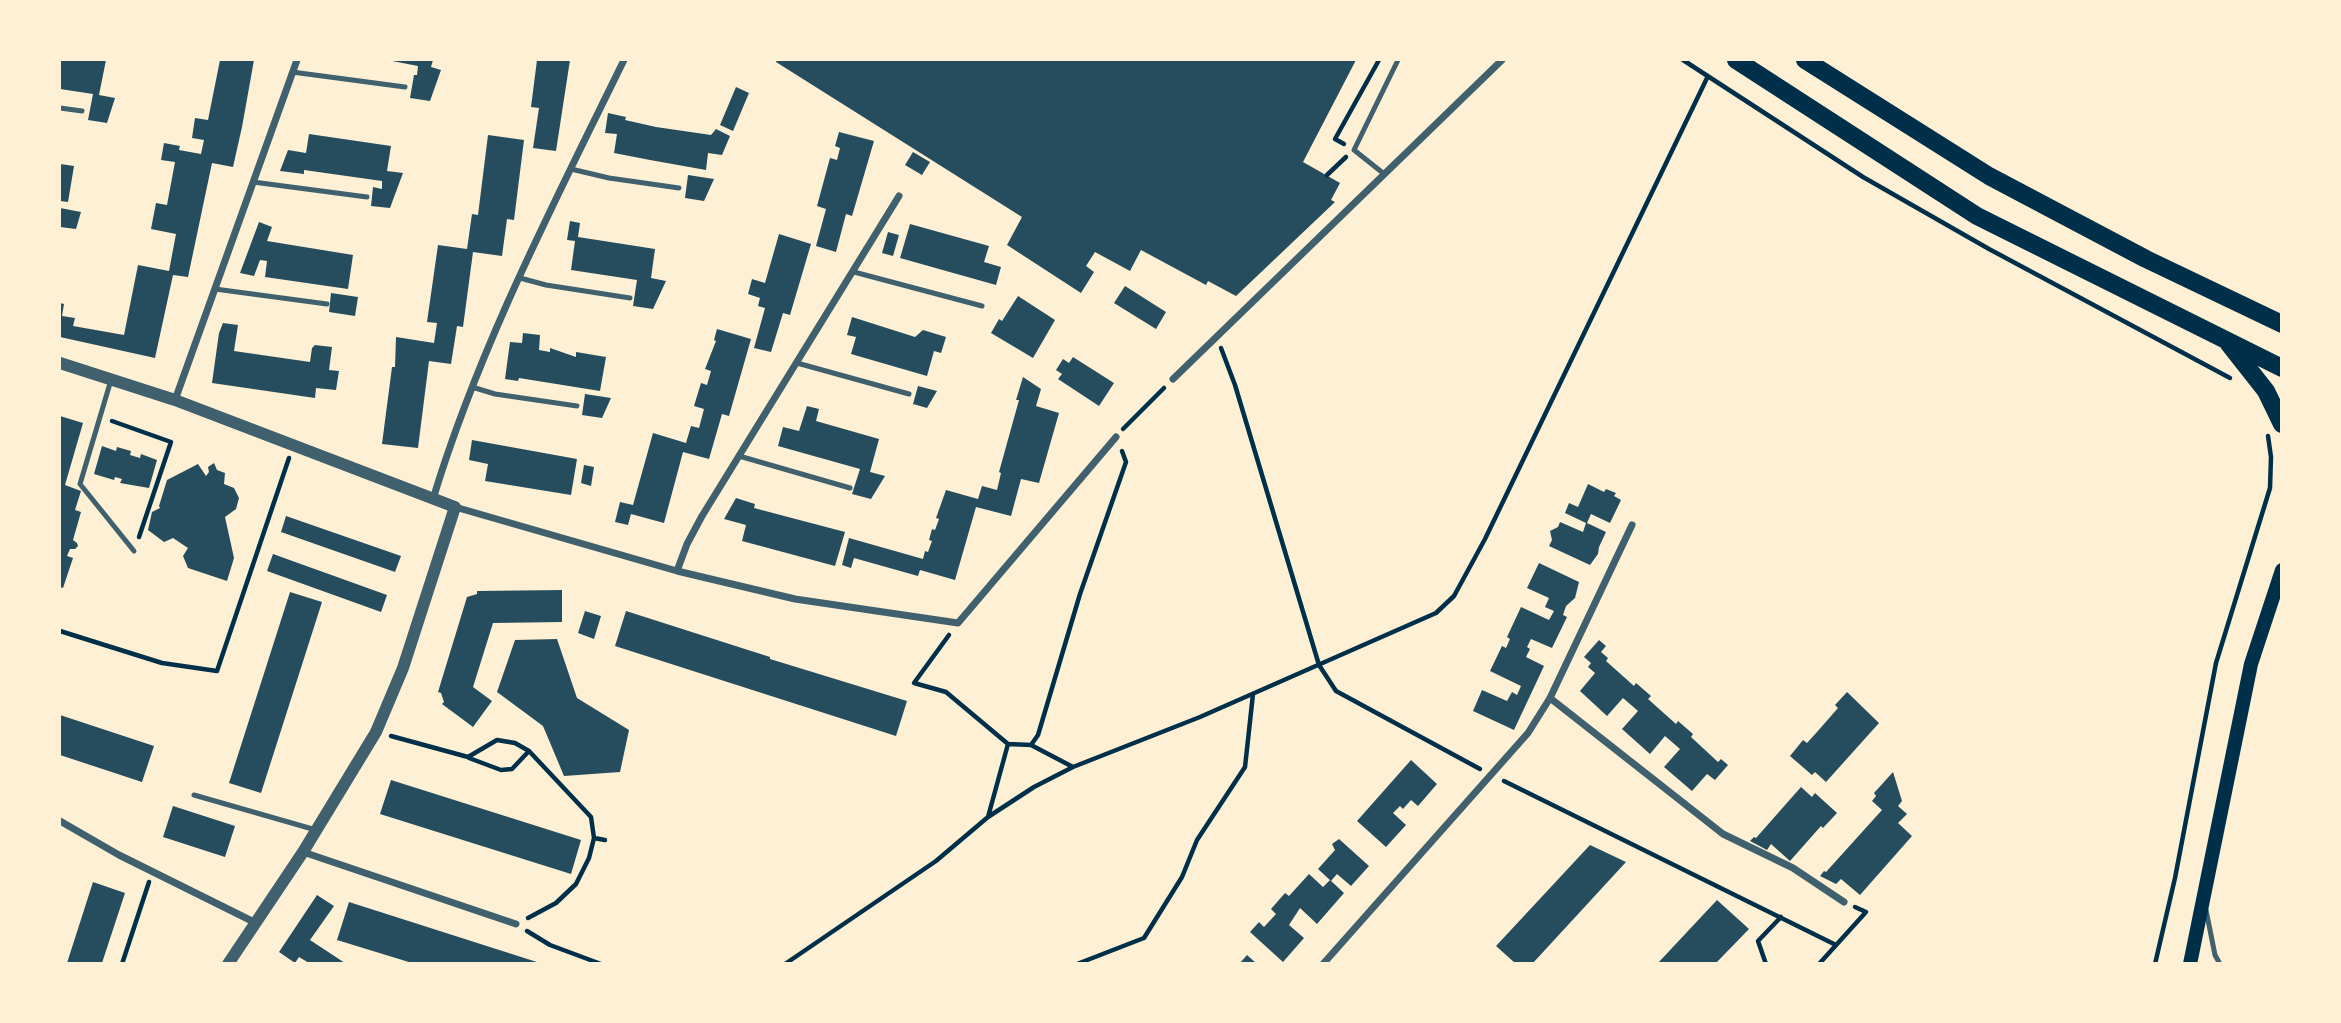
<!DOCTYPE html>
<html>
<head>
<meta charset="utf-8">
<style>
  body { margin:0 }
  #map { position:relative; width:2341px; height:1023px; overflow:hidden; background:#fdf0d5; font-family:"IBM Plex Sans",sans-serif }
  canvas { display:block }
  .frame { position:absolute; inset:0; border:61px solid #fdf0d5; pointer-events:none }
</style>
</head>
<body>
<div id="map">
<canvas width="2341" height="1023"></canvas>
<div class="frame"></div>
</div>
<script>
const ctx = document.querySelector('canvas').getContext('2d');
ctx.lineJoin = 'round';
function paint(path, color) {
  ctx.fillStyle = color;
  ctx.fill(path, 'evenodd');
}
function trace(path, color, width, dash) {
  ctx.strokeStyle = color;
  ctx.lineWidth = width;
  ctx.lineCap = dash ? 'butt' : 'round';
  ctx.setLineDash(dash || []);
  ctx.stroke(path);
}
paint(new Path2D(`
  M60,60H106L99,95L115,98L107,123L88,120L93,94L60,89Z
  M220,60H254L242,127L233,167L212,163L188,277L173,275L155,358L60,337V303L64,304L62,316L75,318L73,326L124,335L138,265L169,271L176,234L151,229L156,203L167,205L175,162L161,160L164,143L180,146L179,150L201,154L204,140L192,138L195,118L208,120Z
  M387,60H433L431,67L441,70L430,101L410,98L414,75H417L418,66Z
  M537,60H570L556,151L533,148L539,108L531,107Z
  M777,60H1356L1303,162L1340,183L1331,200L1335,202L1236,296L1208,281L1206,285L1141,250L1130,271L1095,252L1086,266L1094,272L1081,293L1007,245L1022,217L776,62Z
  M736,87L749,93L733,131L720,125Z
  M608,113L626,117L625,120L656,127L711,135L716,129L730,136L722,155L708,153L706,170L650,160L614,153L617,134L605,133Z
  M839,132L874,141L852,216L846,214L836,252L816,246L826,209L817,206L830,158L837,160L840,148L835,146Z
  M309,134L391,146L387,171L403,173L390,208L371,206L373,187L382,189V181L304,170V174L280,171L288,150L306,153Z
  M488,135L524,140L514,220L507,219L502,256L473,252L463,327L457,326L451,364L429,361L418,448L382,444L392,367H395L396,337L434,343L437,323L427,322L438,245L467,249L472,214L478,215Z
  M913,152L930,162L922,175L905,165Z
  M60,164L74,166L68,202L60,201Z
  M688,175L714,179L704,201L685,198Z
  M60,208L81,212L76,229L60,227Z
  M570,221L580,223L578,237L655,249L651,278L666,281L653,309L633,306L637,280L571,270L575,241L567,240Z
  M259,222L272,227L267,241L353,255L348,289L265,277L267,261L260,260L254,276L240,273Z
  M910,224L989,246L984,262L1001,267L996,285L900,258Z
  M888,232L899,235L893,256L882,253Z
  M779,234L811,244L790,315L783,313L771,352L754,348L765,308L758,306L760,298L748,294L752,279L765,283Z
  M1125,286L1166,312L1156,329L1114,303Z
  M331,293L358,297L355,316L329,312Z
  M1018,296L1055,320L1033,358L991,333L999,319L1002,321Z
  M852,317L915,337L923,330L946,337L941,353L934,351L927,376L851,354L856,337L847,335Z
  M223,323L238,325L234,351L310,362L312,348L315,345L332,347L329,370L339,371L336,390L316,388L315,398L212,383L219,333Z
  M717,329L751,339L729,416L722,414L709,459L683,452L664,523L631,514L628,525L615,522L620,502L633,505L653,433L686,443L691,426L699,428L704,409L694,406L701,383L707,385L711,371L705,369L716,341L714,340Z
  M523,333L540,335L539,350L550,352V348L576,357V352L606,357L600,391L519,378L518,381L505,379L510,342L522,343Z
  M1073,357L1114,383L1099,406L1058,379L1062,374L1056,370L1063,359L1069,363Z
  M1023,377L1041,389L1036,406L1059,413L1039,483L1021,479L1011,516L976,507L955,580L920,570L918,576L854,558L851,568L842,565L849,538L923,559L925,551L928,552L932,541L929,540L932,529L935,530L939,519L936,518L946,490L978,499L982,486L997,490L1001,473L999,472L1019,400H1016Z
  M918,386L937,391L927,408L913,404Z
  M585,394L611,398L602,418L582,415Z
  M807,406L819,409L816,421L879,439L870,472L885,476L871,499L852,494L860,469L778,446L783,427L799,431Z
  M60,416L83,423L65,485L81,491L75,510L81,512L73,540L77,543L78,546L75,549H70L67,556L73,558L63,588L60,587Z
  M472,440L577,459L571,495L485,481L488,464L469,460Z
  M102,446L116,451L117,447L131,451L130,455L140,458L141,454L157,460L149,488L120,483L122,479L115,477L114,480L94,474Z
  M214,463L217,470L225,473L224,484L234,488L239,498L236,509L225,517L234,558L227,581L188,568L183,556L188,548L173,538L164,542L148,530L152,512L160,508L159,506L167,480L198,464L206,476L209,472L208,467Z
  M584,465L594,467L591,486L581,483Z
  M1588,484L1604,492L1606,489L1616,493L1614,496L1621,500L1610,523L1591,514L1587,523L1606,532L1599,547L1598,554L1590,565L1549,546L1552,540L1550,531L1558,527L1560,522L1583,532L1586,523L1565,513L1569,503L1578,507Z
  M736,498L755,504L754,508L845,532L835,566L742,541L746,525L724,519Z
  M286,516L401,556L395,572L281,532Z
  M273,554L387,595L381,612L267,571Z
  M1539,563L1579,582L1575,598L1566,606L1563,615L1567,617L1552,648L1531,639L1527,647L1530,649L1526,657L1544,666L1514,730L1473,711L1482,690L1507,701L1512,692L1517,695L1521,686L1490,671L1502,646L1506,648L1510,639L1507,637L1521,607L1549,620L1554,611L1545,607L1549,598L1527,588Z
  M562,590V622L493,623L473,687L492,701L473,727L442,704L444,702L441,693L438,692L467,597L477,594V591Z
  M290,592L322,602L261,793L229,783Z
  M585,611L601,616L594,639L578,633Z
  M626,611L770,657V659L907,701L896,736L615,646Z
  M557,639L577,698L629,730L620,772L564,776L543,726L497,692L515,640Z
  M1599,640L1606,646L1601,652L1608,658L1606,661L1634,686L1636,683L1651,696L1648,699L1676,724L1678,721L1693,734L1691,737L1718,762L1721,759L1728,765L1715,780L1707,774L1692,791L1664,767L1680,749L1665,736L1650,754L1622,729L1638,711L1623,698L1607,716L1580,691L1595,673L1588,667L1591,663L1584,657Z
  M1847,692L1879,723L1826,782L1815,772L1812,775L1790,756L1803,740L1807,743L1817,732L1838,708L1835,705Z
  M60,715L154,746L142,782L60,755Z
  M1411,760L1437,784L1418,806L1411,800L1403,809L1400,806L1393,813L1406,825L1386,847L1357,821Z
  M1893,772L1902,801L1898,806L1907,814L1898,823L1912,836L1860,895L1841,879L1836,884L1820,876L1824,871L1826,872L1882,810L1872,801L1876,796L1874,793Z
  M391,780L581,840L571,874L380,814Z
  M1801,787L1812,797L1815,793L1837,813L1823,828L1821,826L1790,861L1771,844L1767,850L1750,841L1754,837L1756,838Z
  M173,806L235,826L225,857L163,837Z
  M1339,839L1369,866L1351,886L1337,874L1331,881L1318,869L1335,850L1332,844Z
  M1590,845L1626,862L1533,963H1515L1496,946Z
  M1309,874L1323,887L1330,880L1344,893L1317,924L1300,908L1289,925L1304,938L1283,962L1250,932L1259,922L1264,927L1276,914L1271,909L1285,893L1289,896Z
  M93,882L125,893L102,963H67Z
  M317,895L334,906L310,940L345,963H309L299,957L295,963L279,952Z
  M1717,900L1749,929L1716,963H1658Z
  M349,902L540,963H412L337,940Z
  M1247,955L1256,963H1240Z`), '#264d5e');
trace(new Path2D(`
  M1683,60L1863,177L1989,249L2230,378
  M1344,144L1335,139L1379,60
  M1327,175L1346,157
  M1221,348L1235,385L1319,665L1336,691L1480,769
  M112,421L171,442L139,537
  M1123,429L1164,388
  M60,631L162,663L217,671L289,458
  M949,635L914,683L946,692L1008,744L1031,745L1073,767
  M391,736L468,757L497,740L515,743L529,751L591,817L594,838L589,858L576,884L556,903L528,918
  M1031,745L1038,735L1080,594L1126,462L1122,451
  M469,758L501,770L512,769L529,751
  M1504,781L1836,945
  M988,817L1008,744
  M594,838L605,840
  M527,931L550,945L601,964
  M122,964L149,882
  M785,964L936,861L988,817L1034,787L1073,767L1200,717L1436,613L1454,596L1485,539L1708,76
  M1077,964L1144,938L1182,877L1197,840L1245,767L1253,694
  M1766,964L1758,941L1781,917
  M1819,964L1866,912L1855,907
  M2155,964L2175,878L2216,663L2270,488L2271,457L2268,436`), '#003049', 4.5);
trace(new Path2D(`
  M292,72L405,87
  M60,108L82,111
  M571,169L609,178L679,188
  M1383,173L1354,150L1398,60
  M253,182L367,197
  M854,272L982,306
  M520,278L546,285L630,298
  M215,289L327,304
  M797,363L909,394
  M111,380L80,484L134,551
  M472,387L495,394L577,406
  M739,456L850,488
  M194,795L316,830
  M2206,910L2215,955L2220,964`), '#3f606c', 5);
trace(new Path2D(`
  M1173,379L1502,60
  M175,400L297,60
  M433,499C479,347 554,203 624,60
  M455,507L677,571L795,599L958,623L1116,437
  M677,571L687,544L702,516L899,196
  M1550,698L1723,834L1793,868L1844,902
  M60,821L119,855L256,923
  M303,852L516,924
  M1323,964L1528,733L1550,698L1632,525`), '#3f606c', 7);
trace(new Path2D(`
  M60,363L175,400L455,507L403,668L376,732L303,852L228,964`), '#3f606c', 12);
trace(new Path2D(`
  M2190,964L2251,664L2282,570`), '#003049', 14);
trace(new Path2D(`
  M1736,60L1977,216L2282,368
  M1805,60L1989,176L2146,259L2282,324
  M2229,344L2266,391L2282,424`), '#003049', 18);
</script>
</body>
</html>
